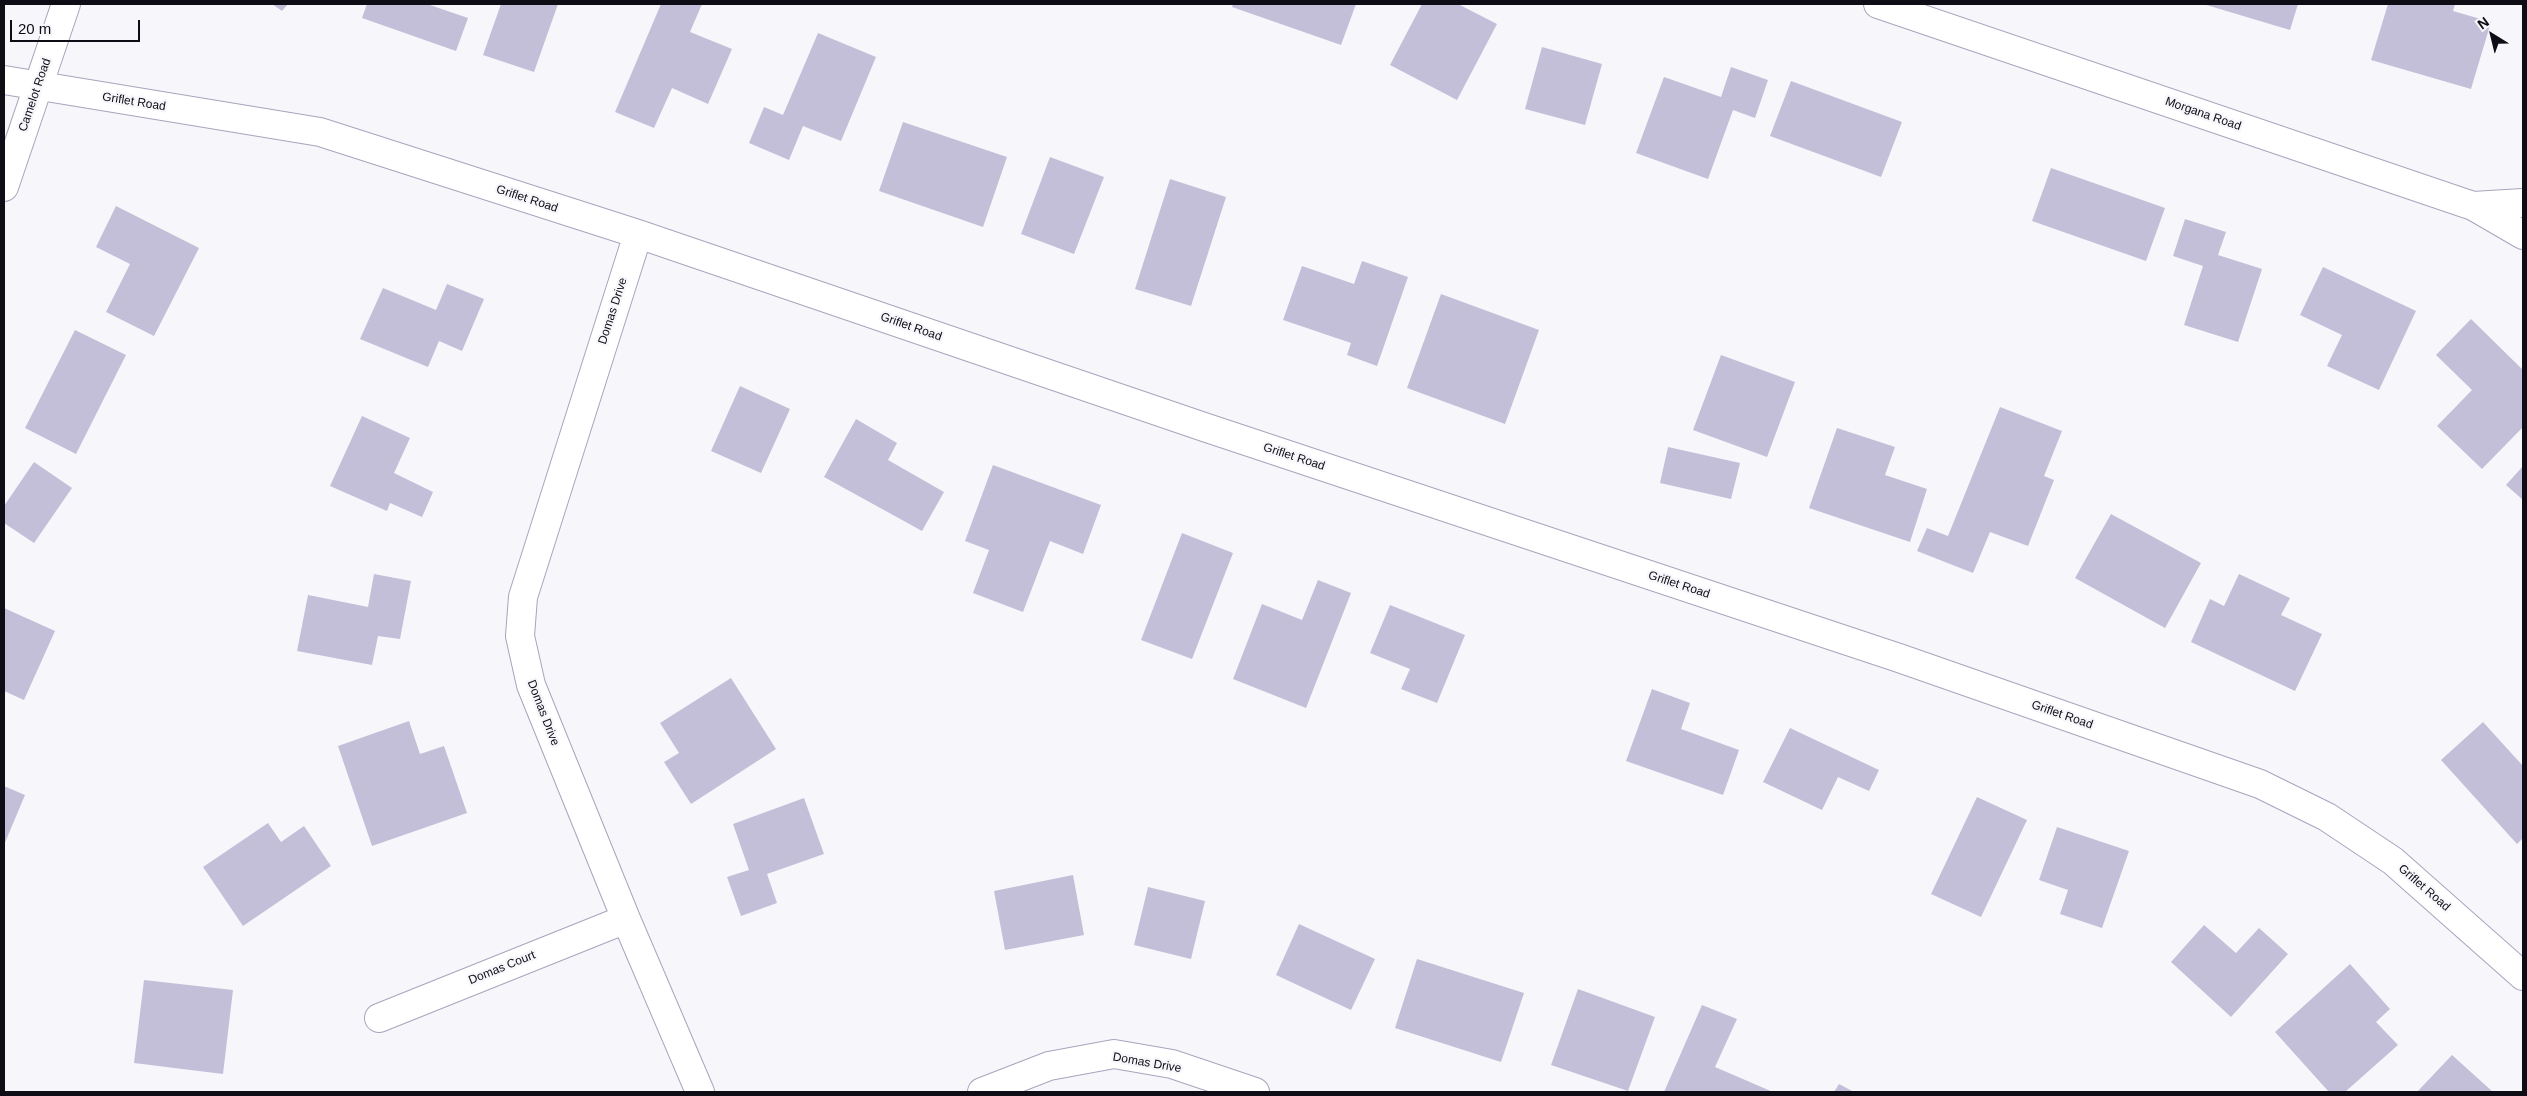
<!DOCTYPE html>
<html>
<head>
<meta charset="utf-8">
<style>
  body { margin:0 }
  #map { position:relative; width:2527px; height:1096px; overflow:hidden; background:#f7f6fb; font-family:Arial,sans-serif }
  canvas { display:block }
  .frame { position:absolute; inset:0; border:5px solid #0e0c14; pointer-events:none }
  .north { position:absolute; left:2467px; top:10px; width:50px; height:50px; -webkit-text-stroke:4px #f7f6fb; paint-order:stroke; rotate:324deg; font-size:14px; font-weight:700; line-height:20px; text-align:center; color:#0e0c14 }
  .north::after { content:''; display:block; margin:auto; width:18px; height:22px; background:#0e0c14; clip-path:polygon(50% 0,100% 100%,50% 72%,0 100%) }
  .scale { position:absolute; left:10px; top:20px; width:130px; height:22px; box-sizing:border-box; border:2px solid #0e0c14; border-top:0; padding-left:6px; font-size:15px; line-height:18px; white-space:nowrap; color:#0e0c14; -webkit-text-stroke:4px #f7f6fb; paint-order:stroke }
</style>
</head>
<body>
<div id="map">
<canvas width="2527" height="1096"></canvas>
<div class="frame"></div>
<div class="north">N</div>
<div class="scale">20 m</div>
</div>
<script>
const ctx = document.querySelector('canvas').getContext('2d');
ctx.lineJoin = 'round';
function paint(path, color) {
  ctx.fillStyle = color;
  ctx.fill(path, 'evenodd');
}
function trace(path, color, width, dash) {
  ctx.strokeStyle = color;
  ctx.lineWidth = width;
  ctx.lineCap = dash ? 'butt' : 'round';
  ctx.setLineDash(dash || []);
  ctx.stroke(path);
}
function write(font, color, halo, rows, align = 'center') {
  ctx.font = font + ' Arial,sans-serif';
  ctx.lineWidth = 4.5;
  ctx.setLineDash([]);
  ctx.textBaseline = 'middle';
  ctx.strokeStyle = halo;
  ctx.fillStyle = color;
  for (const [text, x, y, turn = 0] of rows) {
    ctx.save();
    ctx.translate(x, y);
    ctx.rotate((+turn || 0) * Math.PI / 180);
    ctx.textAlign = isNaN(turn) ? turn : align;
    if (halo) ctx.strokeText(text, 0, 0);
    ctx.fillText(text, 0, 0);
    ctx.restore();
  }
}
paint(new Path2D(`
  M272,4H288L282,11Z
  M367,4H427L468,18L456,51L362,18Z
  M501,4H558L534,72L483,55Z
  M661,4H702L690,32L732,49L708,104L672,88L654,128L615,112Z
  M1233,4H1356L1341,45L1232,7Z
  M1422,4H1458L1497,24L1457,100L1390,65Z
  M2203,4H2298L2290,30Z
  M2388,4H2455L2453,11L2491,22L2471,89L2371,60Z
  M818,33L876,57L841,141L803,126L789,160L749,143L764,107L783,115Z
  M1542,47L1602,64L1585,125L1525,109Z
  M1731,67L1768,80L1755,118L1733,110L1708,179L1636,153L1664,77L1721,97Z
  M1791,81L1902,122L1881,177L1770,136Z
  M903,122L1007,157L983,227L879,191Z
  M1050,157L1104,177L1074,254L1021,234Z
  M2051,168L2165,208L2146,261L2032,221Z
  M1170,179L1226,197L1191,306L1135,289Z
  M116,206L199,248L154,336L106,312L130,264L96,247Z
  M2185,219L2226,232L2218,255L2262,269L2238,342L2184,325L2203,266L2173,256Z
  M1362,261L1408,277L1377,366L1347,355L1351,343L1283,320L1302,266L1354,284Z
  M2323,267L2416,311L2379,390L2327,366L2342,335L2300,315Z
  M447,284L484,299L462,351L439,341L428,367L360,339L383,288L436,310Z
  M1441,294L1539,330L1505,424L1407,388Z
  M2471,319L2523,370V427L2482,469L2437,426L2472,390L2436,355Z
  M75,330L126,355L76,454L25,428Z
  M1721,355L1795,382L1767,457L1693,430Z
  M740,386L790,409L761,473L711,451Z
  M2000,407L2062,431L2044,476L2054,480L2028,546L1990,532L1973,573L1917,551L1927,528L1948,536Z
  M362,416L410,438L394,473L433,492L422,517L390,503L387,511L330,486Z
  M856,419L897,443L888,460L944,492L922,531L824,477Z
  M1837,428L1895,447L1885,475L1927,489L1910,542L1809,508Z
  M1668,447L1740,463L1731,499L1660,483Z
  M34,462L72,488L34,543L4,523V506Z
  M993,465L1101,505L1083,554L1050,541L1023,612L973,593L989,550L965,541Z
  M2523,466V500L2506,485Z
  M2111,514L2201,563L2165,628L2075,578Z
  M1182,533L1233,553L1192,659L1141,640Z
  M374,574L411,581L400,639L378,636L372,665L297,651L308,595L368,607Z
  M2239,574L2290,598L2281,615L2322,634L2295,691L2191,642L2210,599L2224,606Z
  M1318,580L1351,593L1306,708L1233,679L1262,604L1302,620Z
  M1390,605L1465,635L1437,703L1401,689L1410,669L1370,653Z
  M4,608L55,631L24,700L4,691Z
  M731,678L776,749L691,804L664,762L679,753L660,723Z
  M1652,689L1690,703L1681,729L1739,750L1723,795L1626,761Z
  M409,721L420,754L444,746L467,813L372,846L338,746Z
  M2483,722L2523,766V838L2517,844L2441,760Z
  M1790,728L1879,770L1869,791L1838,777L1822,810L1763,782Z
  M4,786L25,795L4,845Z
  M1977,797L2027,820L1981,917L1931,894Z
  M804,798L824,854L767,874L777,903L741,916L727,877L749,870L733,824Z
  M268,823L281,842L304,826L331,866L243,926L203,867Z
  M2057,827L2129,851L2102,928L2060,914L2068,890L2039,880Z
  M1073,875L1084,935L1005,950L994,891Z
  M1148,887L1205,901L1191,959L1134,945Z
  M1299,924L1375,959L1351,1010L1276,975Z
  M2204,925L2236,953L2259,928L2288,954L2231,1017L2171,962Z
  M1417,959L1524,993L1501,1062L1395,1028Z
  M2350,964L2390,1009L2376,1022L2398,1045L2345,1092H2329L2275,1032Z
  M144,980L233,990L223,1074L134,1063Z
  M1578,989L1655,1017L1628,1091L1551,1065Z
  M1702,1005L1737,1019L1715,1067L1773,1092H1664Z
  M2452,1055L2493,1092H2417Z
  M1839,1084L1854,1092H1834Z`), '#c4bfd8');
const street = new Path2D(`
  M1878,4L2473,206L2523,235
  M4,80L320,132L638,234L1204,427L1899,658L2260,784L2327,817L2393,861L2523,976
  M4,187L66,4
  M2473,206L2523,203
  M638,234L523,597L520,636L531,685L626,919L700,1092
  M379,1018L626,919
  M982,1092L1049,1066L1114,1054L1172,1064L1255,1092`);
trace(street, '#a9a4bd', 30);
trace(street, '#fff', 28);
write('12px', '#0e0c14', '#f7f6fb', [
  ["Camelot Road",35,95,-71],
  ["Griflet Road",134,102,9],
  ["Morgana Road",2203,114,19],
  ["Griflet Road",527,199,18],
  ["Domas Drive",613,311,-72],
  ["Griflet Road",911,327,19],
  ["Griflet Road",1294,457,18],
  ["Griflet Road",1679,585,18],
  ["Domas Drive",543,713,69],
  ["Griflet Road",2062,715,19],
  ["Griflet Road",2424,888,41],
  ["Domas Court",502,968,-22],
  ["Domas Drive",1147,1063,10]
]);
</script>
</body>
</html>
